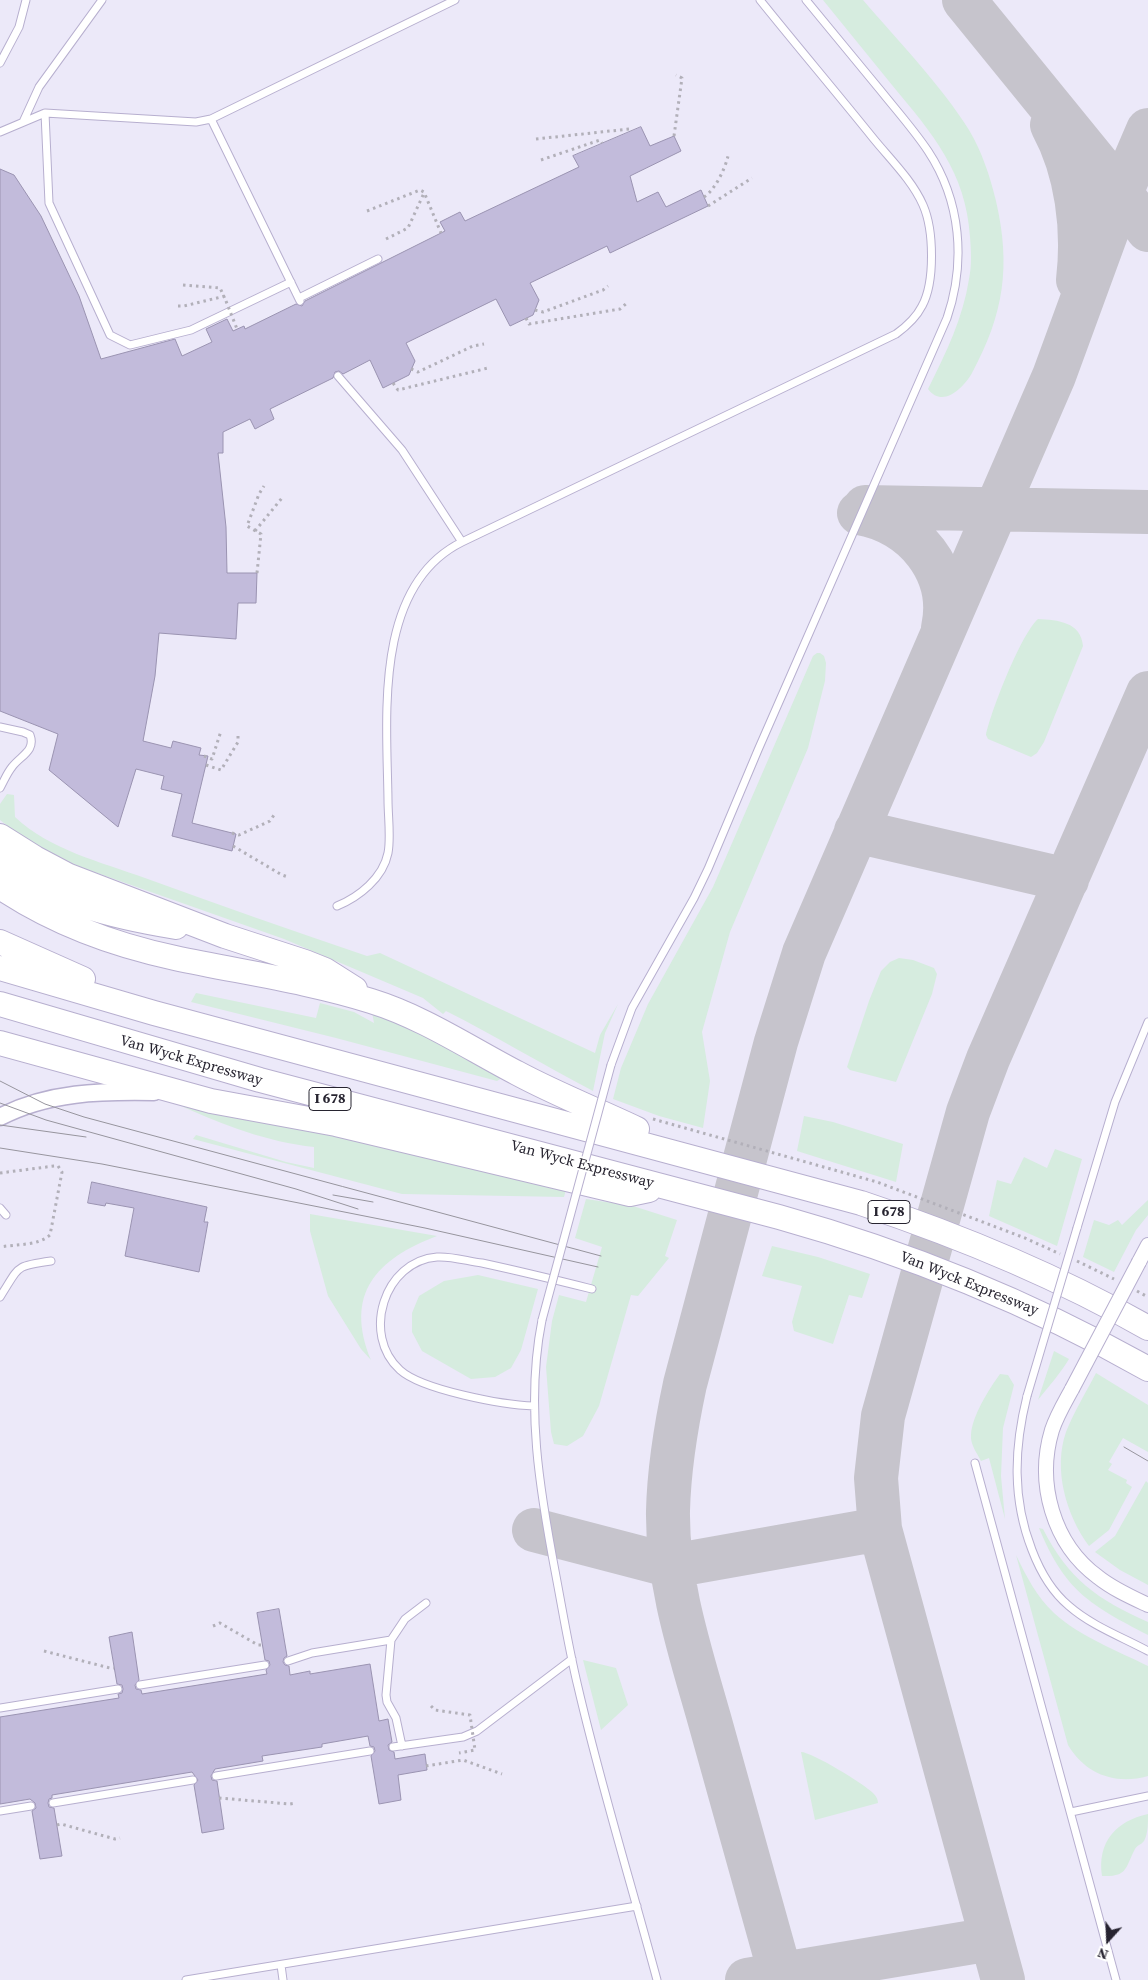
<!DOCTYPE html>
<html>
<head>
<meta charset="utf-8">
<style>
  body { margin:0 }
  #map { position:relative; width:1148px; height:1980px; overflow:hidden; background:#f5f3fa; font-family:"Source Serif 4",serif }
  canvas { display:block }
  .north { position:absolute; left:1083px; top:1915px; width:50px; height:50px; -webkit-text-stroke:4px #fff; paint-order:stroke; rotate:200deg; font-size:14px; font-weight:700; line-height:20px; text-align:center; color:#272430 }
  .north::after { content:''; display:block; margin:auto; width:18px; height:22px; background:#272430; clip-path:polygon(50% 0,100% 100%,50% 72%,0 100%) }
</style>
</head>
<body>
<div id="map">
<canvas width="1148" height="1980"></canvas>
<div class="north">N</div>
</div>
<script>
const ctx = document.querySelector('canvas').getContext('2d');
ctx.lineJoin = 'round';
function paint(path, color) {
  ctx.fillStyle = color;
  ctx.fill(path, 'evenodd');
}
function trace(path, color, width, dash) {
  ctx.strokeStyle = color;
  ctx.lineWidth = width;
  ctx.lineCap = dash ? 'butt' : 'round';
  ctx.setLineDash(dash || []);
  ctx.stroke(path);
}
function write(font, color, halo, rows, align = 'center') {
  ctx.font = font + ' "Source Serif 4",serif';
  ctx.lineWidth = 4;
  ctx.setLineDash([]);
  ctx.textBaseline = 'middle';
  ctx.strokeStyle = halo;
  ctx.fillStyle = color;
  for (const [text, x, y, turn = 0] of rows) {
    ctx.save();
    ctx.translate(x, y);
    ctx.rotate((+turn || 0) * Math.PI / 180);
    ctx.textAlign = isNaN(turn) ? turn : align;
    if (halo) ctx.strokeText(text, 0, 0);
    ctx.fillText(text, 0, 0);
    ctx.restore();
  }
}
paint(new Path2D(`
  M0,0H1148V1980H0Z`), '#ece9f9');
paint(new Path2D(`
  M823,0H863C898,41 941,85 969,130C982,152 990,176 996,201C1011,266 1004,314 972,373C964,387 943,409 928,389C946,353 963,318 969,279C972,265 971,251 970,237C966,172 932,133 892,85C869,57 846,28 823,0Z
  M1038,619C1058,620 1081,622 1083,646L1044,742L1037,753L1031,757L988,739L986,735C991,711 1021,634 1038,619Z
  M817,653H820L824,656L826,663L825,681L808,748L730,932L702,1032L710,1081L703,1128L659,1116L613,1099L621,1068L648,1004L713,887L813,656Z
  M7,794L14,795L15,817C50,850 101,862 145,878C219,905 293,931 367,956L380,953L595,1053L600,1035L618,1004L605,1033L593,1091C543,1065 496,1036 446,1011L443,1014L423,998L284,939L80,867L27,841L0,820V804Z
  M899,958L913,960L934,968L937,974L932,994L896,1082L850,1070L847,1067L869,1001L881,971L890,962Z
  M196,993L316,1018L320,1003L354,1012L374,1023L372,1012L421,1032L499,1075L500,1079L497,1081L336,1038L191,1002Z
  M181,1106L346,1131L567,1186L564,1197L402,1194L193,1139L196,1135L286,1162L314,1168V1147C267,1142 224,1125 181,1106Z
  M804,1116L833,1122L903,1144L896,1182L797,1151Z
  M1055,1149L1082,1159L1057,1246L989,1216L997,1180L1011,1184L1024,1157L1047,1168Z
  M586,1199L633,1206L677,1220L665,1256L669,1258L638,1296L631,1295L599,1406L583,1436L567,1446L554,1444L551,1432L546,1367L552,1321L559,1295L586,1302L602,1247L575,1238Z
  M1148,1200V1215L1136,1230L1114,1272L1083,1257L1094,1220L1109,1225L1118,1220L1122,1225Z
  M310,1214L437,1236C376,1259 344,1294 371,1360L361,1349L328,1296L310,1231Z
  M772,1246L818,1257L870,1274L862,1298L849,1295L833,1344L794,1331L792,1322L802,1286L762,1276Z
  M478,1275L538,1289L521,1350L511,1368L495,1377L471,1379L422,1351L412,1332V1313L419,1296L444,1281Z
  M1054,1351L1069,1359C1060,1374 1049,1386 1038,1400Z
  M1096,1373L1148,1405V1452L1123,1438L1109,1462L1112,1464L1108,1470L1127,1480L1126,1483L1132,1487L1109,1530L1089,1546C1066,1515 1053,1469 1066,1432C1074,1412 1086,1392 1096,1373Z
  M1000,1374L1008,1375L1014,1385L1003,1428L1001,1476L1005,1519L989,1458L981,1461C977,1453 970,1444 971,1435C972,1416 989,1389 1000,1374Z
  M1146,1481L1148,1483V1585L1120,1570L1095,1552L1115,1536Z
  M1039,1528L1043,1529C1069,1580 1097,1599 1148,1622V1635C1090,1605 1065,1591 1039,1528Z
  M1016,1555C1026,1576 1037,1597 1054,1613C1079,1636 1118,1651 1148,1666V1776C1116,1785 1086,1775 1068,1745Z
  M583,1660L616,1668L628,1705L601,1730Z
  M801,1752C812,1752 864,1784 873,1793C876,1796 878,1799 878,1803L815,1820Z
  M1148,1814C1148,1824 1148,1834 1144,1841C1141,1845 1137,1845 1135,1849C1125,1868 1128,1877 1102,1876C1097,1842 1116,1821 1148,1814Z`), '#d6ecdf');
trace(new Path2D(`
  M1052,125C1077,171 1084,229 1078,280
  M1148,130L1121,193L1148,230
  M865,507L1148,512
  M859,513C914,522 955,572 943,628
  M856,831L1067,880
  M534,1530L672,1566L880,1529
  M747,1980L991,1939
  M782,1980C758,1892 733,1805 709,1718C690,1651 667,1582 668,1511C669,1468 676,1426 685,1384L776,1042L804,953L1054,376L1121,193L964,0
  M1003,1980L880,1529L876,1478L883,1416L968,1112L988,1059L1148,693`), '#c6c4cc', 44);
const building = new Path2D(`
  M641,127L650,146L674,136L681,151L630,176L637,202L658,192L666,207L701,190L708,206L610,253L607,246L530,283L539,300L533,315L510,326L496,299L406,343L415,361L409,375L383,388L370,360L343,374L339,371L335,372L333,378L270,409L274,419L255,429L250,419L223,432V453H218L226,527L227,573H257L256,603H238L236,639L159,633L155,676L143,741L171,748L173,741L201,748L199,755L208,756L192,823L236,834L232,851L172,836L182,794L161,789L164,776L136,769L118,827L49,770L58,734L0,711V169L14,175L41,216L79,296L101,359L175,339L182,356L212,342L206,329L227,319L233,331L244,326L245,329L296,304L302,306L305,301L445,231L440,222L460,212L465,221L579,167L573,156Z
  M92,1182L207,1207L204,1222H208L199,1272L125,1256L134,1208L106,1203L105,1206L88,1203Z
  M279,1609L287,1656L284,1658L283,1662L285,1665L289,1666L290,1675L310,1671V1674L370,1664L379,1721L388,1719L392,1742L388,1745L389,1750L394,1752L395,1759L425,1754L427,1770L398,1775L401,1800L379,1804L371,1756L375,1751L374,1747L370,1746L368,1736L322,1744V1747L262,1756L263,1761L215,1769L211,1776L212,1780L217,1781L224,1829L202,1833L194,1785L198,1780L192,1772L52,1795V1798L49,1799L48,1803L49,1807L54,1808L62,1856L40,1859L32,1811L36,1808L35,1803L30,1799L0,1804V1717L119,1698L118,1694L122,1693L123,1689L122,1685L117,1684L109,1637L132,1632L139,1680L135,1685L136,1689L141,1690L142,1694L267,1674L266,1670L270,1665L269,1661L265,1660L257,1613Z`);
paint(building, '#c2bbdb');
trace(building, '#9b94b2', 1);
const service = new Path2D(`
  M0,63L19,27L26,0
  M45,113L49,203L110,335L130,345L191,330L291,282
  M211,119L300,301
  M23,122L39,87L102,0
  M0,132L45,113L196,122L211,119L455,0
  M299,298L378,259
  M338,376L402,450L462,542
  M0,727L23,732L30,735C36,751 20,756 12,767C7,773 4,781 0,788
  M337,906C359,897 383,878 388,853C391,838 388,816 388,800C387,717 373,586 462,542L896,334C907,326 916,318 922,306C935,282 934,230 923,205C912,180 890,159 873,138C836,92 797,46 760,0
  M611,1065L632,1008L694,898L708,869L758,750L947,318C966,262 961,201 928,151C914,130 897,111 881,91C856,61 831,30 806,0
  M0,1208L6,1215
  M1077,1228L1115,1102L1148,1022
  M0,1297C20,1266 14,1266 51,1261
  M542,1320C525,1405 540,1492 556,1576C563,1613 569,1650 578,1687C601,1786 631,1883 657,1980
  M1027,1396C1014,1448 1012,1499 1032,1550C1040,1571 1051,1591 1069,1606C1092,1626 1122,1637 1148,1651
  M534,1406C503,1405 422,1390 400,1370C361,1335 384,1261 437,1257C451,1256 467,1261 482,1263C519,1271 556,1280 592,1289
  M975,1463L1116,1980
  M288,1661L312,1653L391,1640
  M140,1685L265,1665
  M0,1708L118,1689
  M402,1746L396,1718L387,1702L386,1695L391,1640L405,1619L426,1603
  M393,1747L463,1737L477,1731L572,1659
  M216,1776L370,1751
  M53,1803L193,1780
  M0,1811L31,1806
  M1071,1812L1148,1796
  M281,1965L283,1980
  M186,1980L637,1906`);
const minor = new Path2D(`
  M1139,1262L1148,1245
  M1072,1389C1065,1402 1057,1415 1052,1430C1036,1483 1053,1544 1098,1577C1113,1589 1131,1597 1148,1605`);
const tertiary = new Path2D(`
  M0,1117C48,1092 101,1091 154,1092`);
const motorway = new Path2D(`
  M0,836L35,858L69,876L225,936L305,962L325,970L355,989
  M0,862C57,903 109,916 176,927
  M0,887C52,922 114,945 175,958C240,972 307,981 371,1001C423,1017 469,1048 517,1073C556,1094 597,1110 637,1129
  M0,942L83,979
  M0,968L154,1013L861,1203C960,1236 1057,1276 1148,1328
  M0,1004L260,1080L779,1217C908,1253 1031,1303 1148,1369
  M0,1043L211,1101L336,1124L630,1194L649,1190`);
trace(service, '#b7afcf', 9);
trace(minor, '#b7afcf', 16);
trace(tertiary, '#b7afcf', 19);
trace(motorway, '#b7afcf', 26);
trace(new Path2D(`
  M674,136L682,78L676,75
  M536,139L629,129L631,131
  M541,160L600,140L602,143
  M704,197C715,190 725,169 728,156
  M708,206L752,178
  M367,211L420,190L424,192L441,233
  M386,239L408,228L424,193
  M183,285L220,288L226,301
  M178,306H184L225,296
  M535,310L543,312L603,290L608,286
  M526,318L529,324L620,309L628,302
  M411,369L418,372L473,346L484,344
  M393,383L398,390L488,368
  M255,531L282,498
  M257,573L261,534L247,526L259,494L264,486
  M204,756L212,759L221,731
  M206,765L221,770L238,742V736
  M232,833L239,835L270,821L274,815
  M233,846L282,875L288,877
  M653,1119L877,1182L1025,1238L1060,1254
  M0,1173L54,1166H58L62,1172L50,1235C38,1246 16,1244 0,1247
  M1077,1261L1114,1279
  M1137,1291L1148,1297
  M213,1626L220,1623L258,1645H262
  M44,1651L110,1668H114
  M426,1766L463,1760L502,1774
  M219,1798L290,1804L296,1803
  M57,1825L61,1824L115,1839L120,1838`), '#b2b0b9', 3, [2.5, 4]);
trace(service, '#fff', 7);
trace(minor, '#fff', 14);
trace(tertiary, '#fff', 16);
trace(motorway, '#fff', 24);
trace(new Path2D(`
  M0,1081L45,1104L84,1117L601,1256
  M0,1103L46,1120L296,1189L358,1209
  M0,1125L86,1137
  M0,1148L102,1164L425,1228L598,1267
  M333,1195L373,1202
  M1124,1447L1148,1461`), '#97959e', 1);
const serviceBridge = new Path2D(`
  M542,1320L611,1065
  M1027,1396L1077,1228`);
const minorBridge = new Path2D(`
  M1072,1389L1139,1262`);
trace(serviceBridge, '#b7afcf', 9, []);
trace(minorBridge, '#b7afcf', 16, []);
trace(new Path2D(`
  M226,301L237,329
  M431,1706L435,1710L470,1715L475,1750L459,1753`), '#b2b0b9', 3, [2.5, 4]);
trace(serviceBridge, '#fff', 7);
trace(minorBridge, '#fff', 14);
for (const [x, y, w] of [
  [330,1099,42],
  [889,1212,42]
]) {
  const box = new Path2D();
  box.roundRect(x - w / 2, y - 11.5, w, 23, 4);
  ctx.fillStyle = '#fff';
  ctx.fill(box);
  trace(box, '#272430', 1);
}
write('bold 14px', '#272430', null, [
  ["I 678",330,1099],
  ["I 678",889,1212]
]);
write('15px', '#272430', '#fff', [
  ["Van Wyck Expressway",191,1061,16],
  ["Van Wyck Expressway",582,1165,15],
  ["Van Wyck Expressway",969,1284,22]
]);
</script>
</body>
</html>
